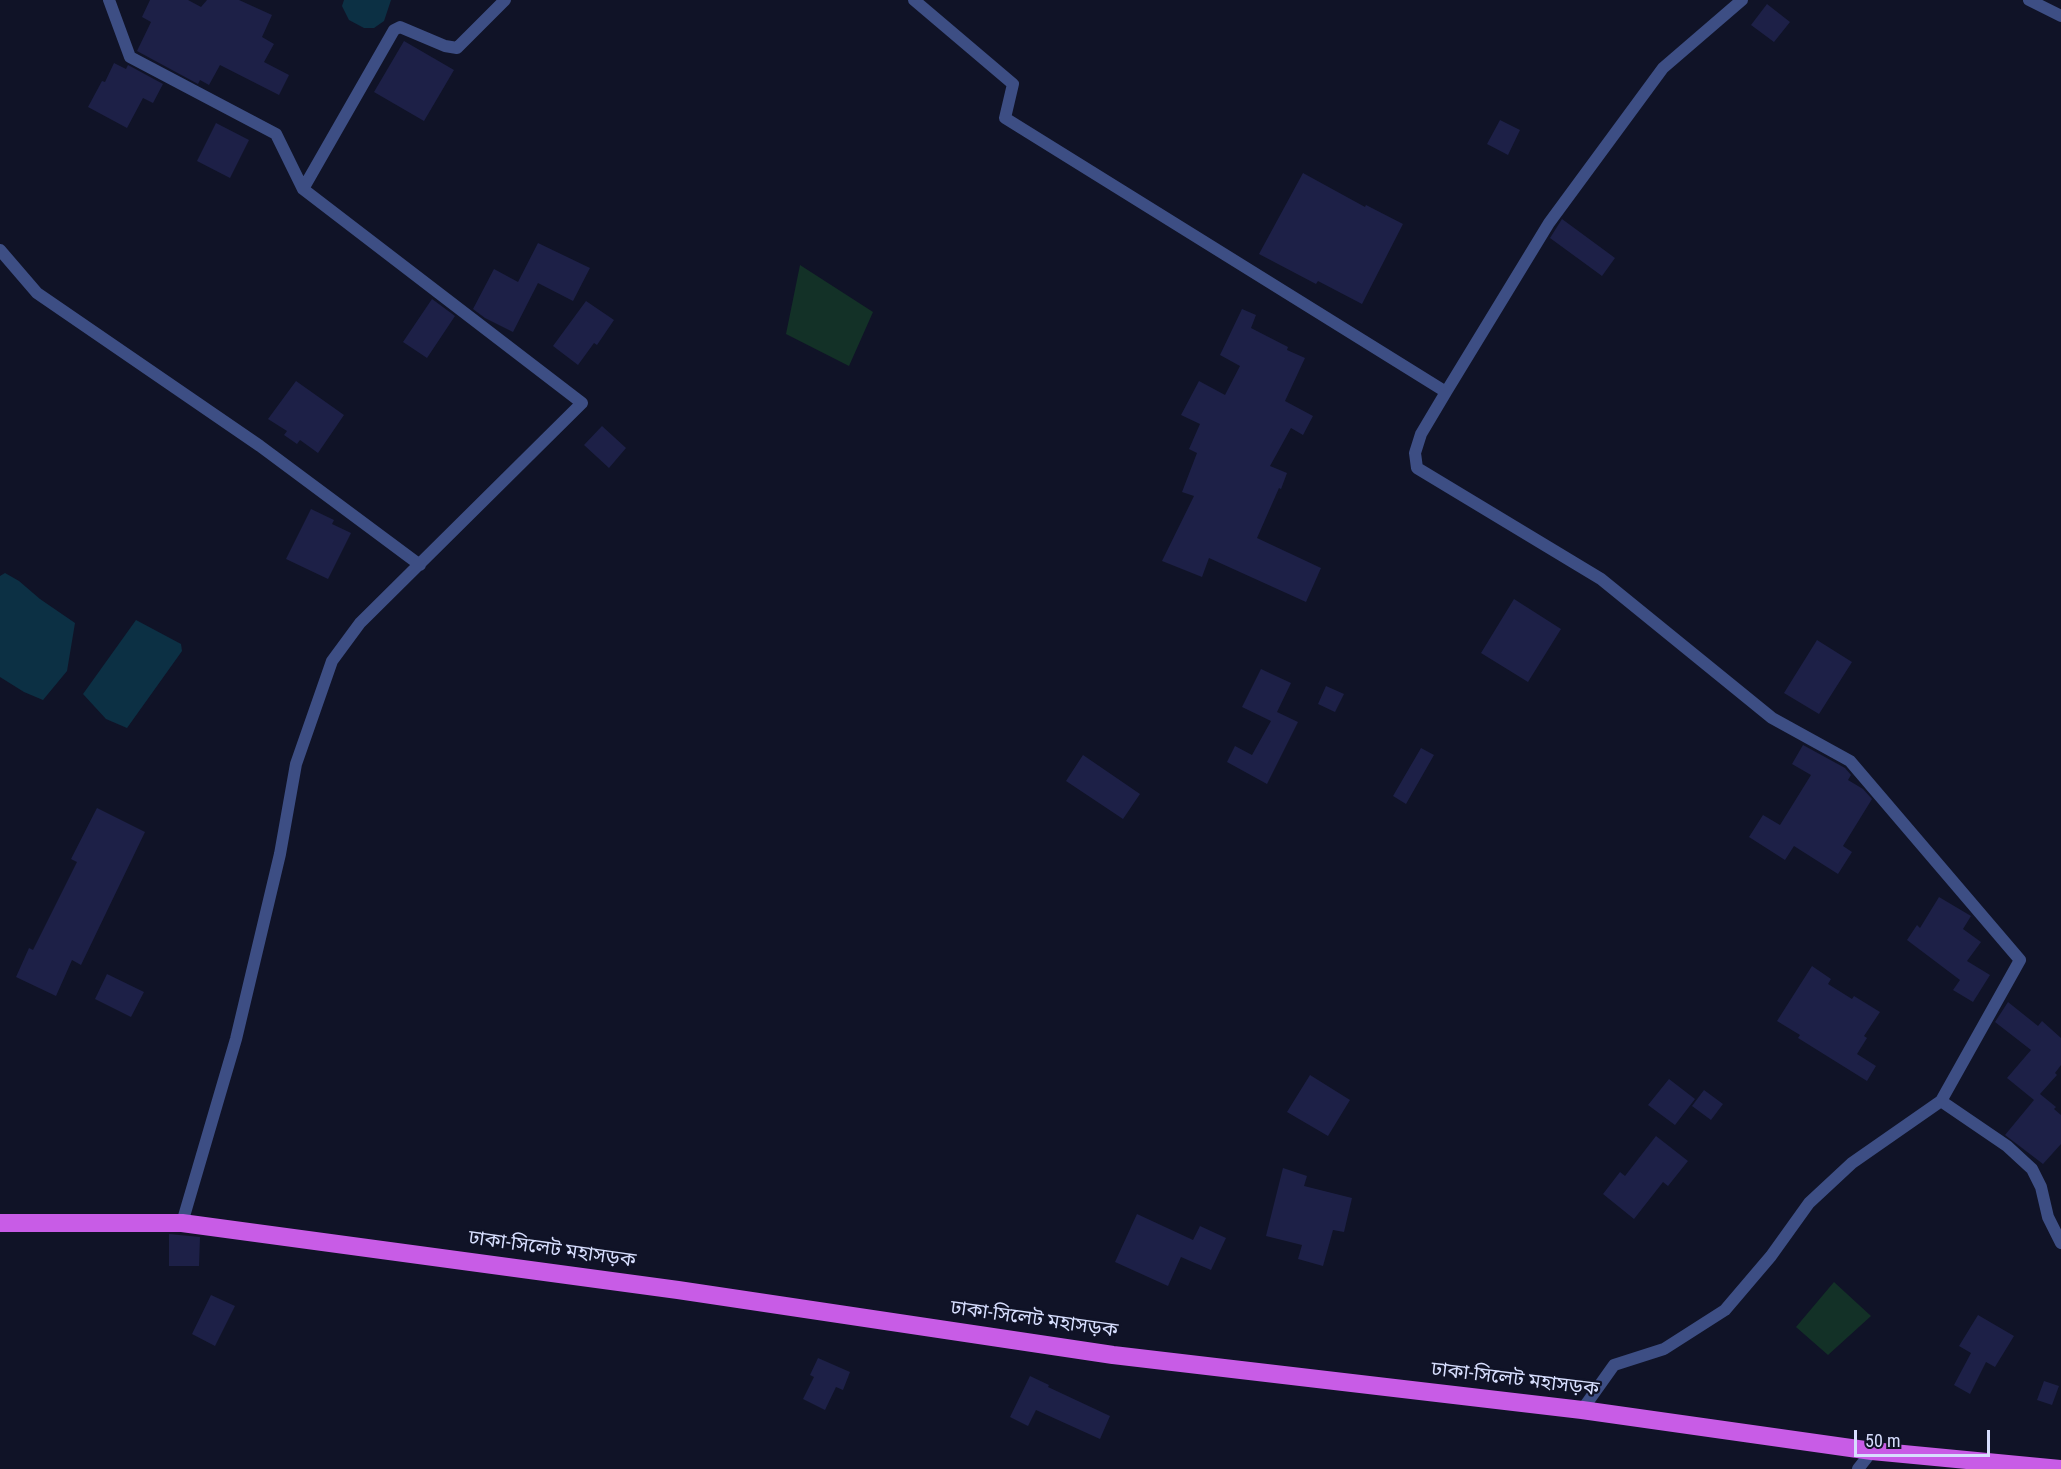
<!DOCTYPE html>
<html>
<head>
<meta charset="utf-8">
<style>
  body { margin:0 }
  #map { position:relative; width:2061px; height:1469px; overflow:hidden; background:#101327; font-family:"Roboto Condensed",sans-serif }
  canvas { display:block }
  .scale { position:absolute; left:1854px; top:1430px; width:136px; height:27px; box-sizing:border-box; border:3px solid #d7defe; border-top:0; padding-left:8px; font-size:18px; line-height:21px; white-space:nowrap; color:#d7defe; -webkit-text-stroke:4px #101327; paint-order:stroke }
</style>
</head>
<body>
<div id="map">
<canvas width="2061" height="1469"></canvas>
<div class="scale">50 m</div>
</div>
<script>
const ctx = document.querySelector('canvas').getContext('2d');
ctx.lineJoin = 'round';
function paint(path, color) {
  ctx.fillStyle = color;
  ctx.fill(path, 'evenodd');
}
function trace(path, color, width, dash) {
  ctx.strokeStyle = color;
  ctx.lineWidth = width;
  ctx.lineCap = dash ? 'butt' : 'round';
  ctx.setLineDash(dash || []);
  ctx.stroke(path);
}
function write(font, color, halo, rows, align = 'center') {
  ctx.font = font + ' "Roboto Condensed","Noto Sans Bengali",sans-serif';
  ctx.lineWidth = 4.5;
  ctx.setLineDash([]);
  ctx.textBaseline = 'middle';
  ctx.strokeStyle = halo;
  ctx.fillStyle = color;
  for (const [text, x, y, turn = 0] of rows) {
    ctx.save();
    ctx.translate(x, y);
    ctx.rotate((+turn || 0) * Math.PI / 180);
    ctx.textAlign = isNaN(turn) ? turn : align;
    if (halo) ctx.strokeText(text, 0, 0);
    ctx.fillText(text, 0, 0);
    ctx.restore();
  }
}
paint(new Path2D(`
  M800,265L873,312L849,366L786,334Z
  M1834,1282L1871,1316L1828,1355L1796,1327Z`), '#133127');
paint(new Path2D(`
  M344,0H391L384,21L374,28H364L349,20L342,6Z
  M5,573L19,581L40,599L75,623L67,671L43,700L24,692L0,677V576Z
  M136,620L181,644L182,651L127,728L106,719L83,694Z`), '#0c3044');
paint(new Path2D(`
  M150,0H188L201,7L207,0H239L272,15L262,37L274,44L264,62L289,75L279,95L220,65L209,85L200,80L198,84L137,51L151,22L142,17Z
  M1767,4L1790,22L1774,42L1751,25Z
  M404,41L454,70L424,121L374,92Z
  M114,63L126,69L128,65L163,84L153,103L143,98L127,128L88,107L102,81L105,82Z
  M1500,120L1520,130L1508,155L1487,144Z
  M216,123L249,140L230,178L197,161Z
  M1303,173L1365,207L1366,205L1403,224L1362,304L1318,281L1316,284L1259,254Z
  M1562,219L1615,258L1602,276L1550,238Z
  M538,243L590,268L573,301L538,283L513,332L485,318L473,309L494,269L518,282Z
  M432,299L455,316L427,358L403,342Z
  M586,301L614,320L597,345L594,343L578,365L553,346Z
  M1242,309L1256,315L1251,328L1288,347L1287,350L1305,358L1285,401L1313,416L1303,435L1291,428L1270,466L1287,473L1281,489L1279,488L1257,538L1321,568L1306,602L1209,558L1202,577L1162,561L1194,496L1182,492L1197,453L1189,449L1200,424L1181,415L1199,381L1225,395L1240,366L1220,355Z
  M296,381L344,415L318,453L300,440L297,444L284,435L287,431L268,419Z
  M602,426L626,448L609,468L584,445Z
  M311,509L334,520L332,524L351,533L328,579L286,559Z
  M1514,599L1561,629L1528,682L1481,653Z
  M1817,640L1852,662L1819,714L1784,693Z
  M1261,669L1291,683L1277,712L1298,722L1267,784L1227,762L1235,746L1252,755L1271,721L1242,707Z
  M1326,686L1344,694L1335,712L1318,704Z
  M1803,745L1845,768L1851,775L1848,780L1863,789L1872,799L1843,846L1852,852L1838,874L1794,846L1785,860L1749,837L1763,815L1780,825L1811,775L1792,764Z
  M1421,748L1434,755L1406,804L1393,796Z
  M1083,755L1140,794L1123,819L1066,781Z
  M97,808L145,832L81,965L72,960L56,996L16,977L29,948L33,950L77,862L71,859Z
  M1939,897L1971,916L1963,929L1981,942L1967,961L1990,975L1973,1002L1953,990L1960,980L1907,940L1917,925L1920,928Z
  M1812,966L1831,979L1828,984L1852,999L1854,996L1880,1012L1864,1036L1867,1038L1857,1054L1876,1066L1867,1081L1798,1038L1800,1035L1777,1021Z
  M107,974L144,992L131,1017L95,999Z
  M2008,1002L2038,1026L2042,1021L2061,1038V1065L2055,1073L2057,1075L2040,1094L2056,1107L2054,1109L2061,1115V1144L2043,1164L2005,1135L2034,1100L2007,1078L2031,1050L1995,1022Z
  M1310,1075L1350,1100L1328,1136L1287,1112Z
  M1669,1079L1695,1099L1675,1125L1648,1105Z
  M1704,1090L1723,1104L1711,1120L1692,1106Z
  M1656,1136L1688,1161L1668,1186L1663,1182L1634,1219L1603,1194L1620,1172L1625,1176Z
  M1283,1168L1307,1176L1304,1186L1352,1198L1344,1232L1333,1230L1323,1266L1298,1259L1302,1245L1266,1236Z
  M1137,1214L1193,1240L1200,1226L1226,1238L1211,1270L1181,1257L1168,1286L1115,1262Z
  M169,1234L200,1237L199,1266H169Z
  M211,1295L235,1306L215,1346L192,1334Z
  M1978,1315L2014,1336L1995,1367L1986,1362L1970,1394L1954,1385L1971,1353L1959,1346Z
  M818,1358L850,1372L843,1390L836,1387L825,1410L803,1399L814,1377L810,1375Z
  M1030,1376L1049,1385L1048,1387L1110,1416L1100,1439L1036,1410L1028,1426L1010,1417Z
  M2044,1381L2059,1386L2052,1405L2037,1400Z`), '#1d2047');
trace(new Path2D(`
  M109,0L130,57L276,134L303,189L582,403L360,623L332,661L296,764L280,854L236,1039L182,1223
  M914,0L1013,84L1005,118L1446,392L1421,434L1415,453L1417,468L1601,579L1772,718L1850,761L2020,960L1941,1101L1852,1163L1809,1203L1771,1256L1725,1310L1664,1349L1614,1365L1582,1410
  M2029,0L2061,16
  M303,189L394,30L400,27L445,46L457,48L505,0
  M0,250L37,293L260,446L420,565
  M1446,392L1549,223L1663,68L1742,0
  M1941,1101L2007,1146L2032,1169L2041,1187L2048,1217L2061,1243
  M1858,1469L1872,1451`), '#3d4e84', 12);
trace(new Path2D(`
  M0,1223H182L678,1290L1113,1355L1582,1410L1872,1451L2061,1469`), '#c85ce6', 18);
write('20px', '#d7defe', '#101327', [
  ["ঢাকা-সিলেট মহাসড়ক",552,1250,8],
  ["ঢাকা-সিলেট মহাসড়ক",1034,1320,8],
  ["ঢাকা-সিলেট মহাসড়ক",1515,1380,7]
]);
</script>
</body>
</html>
